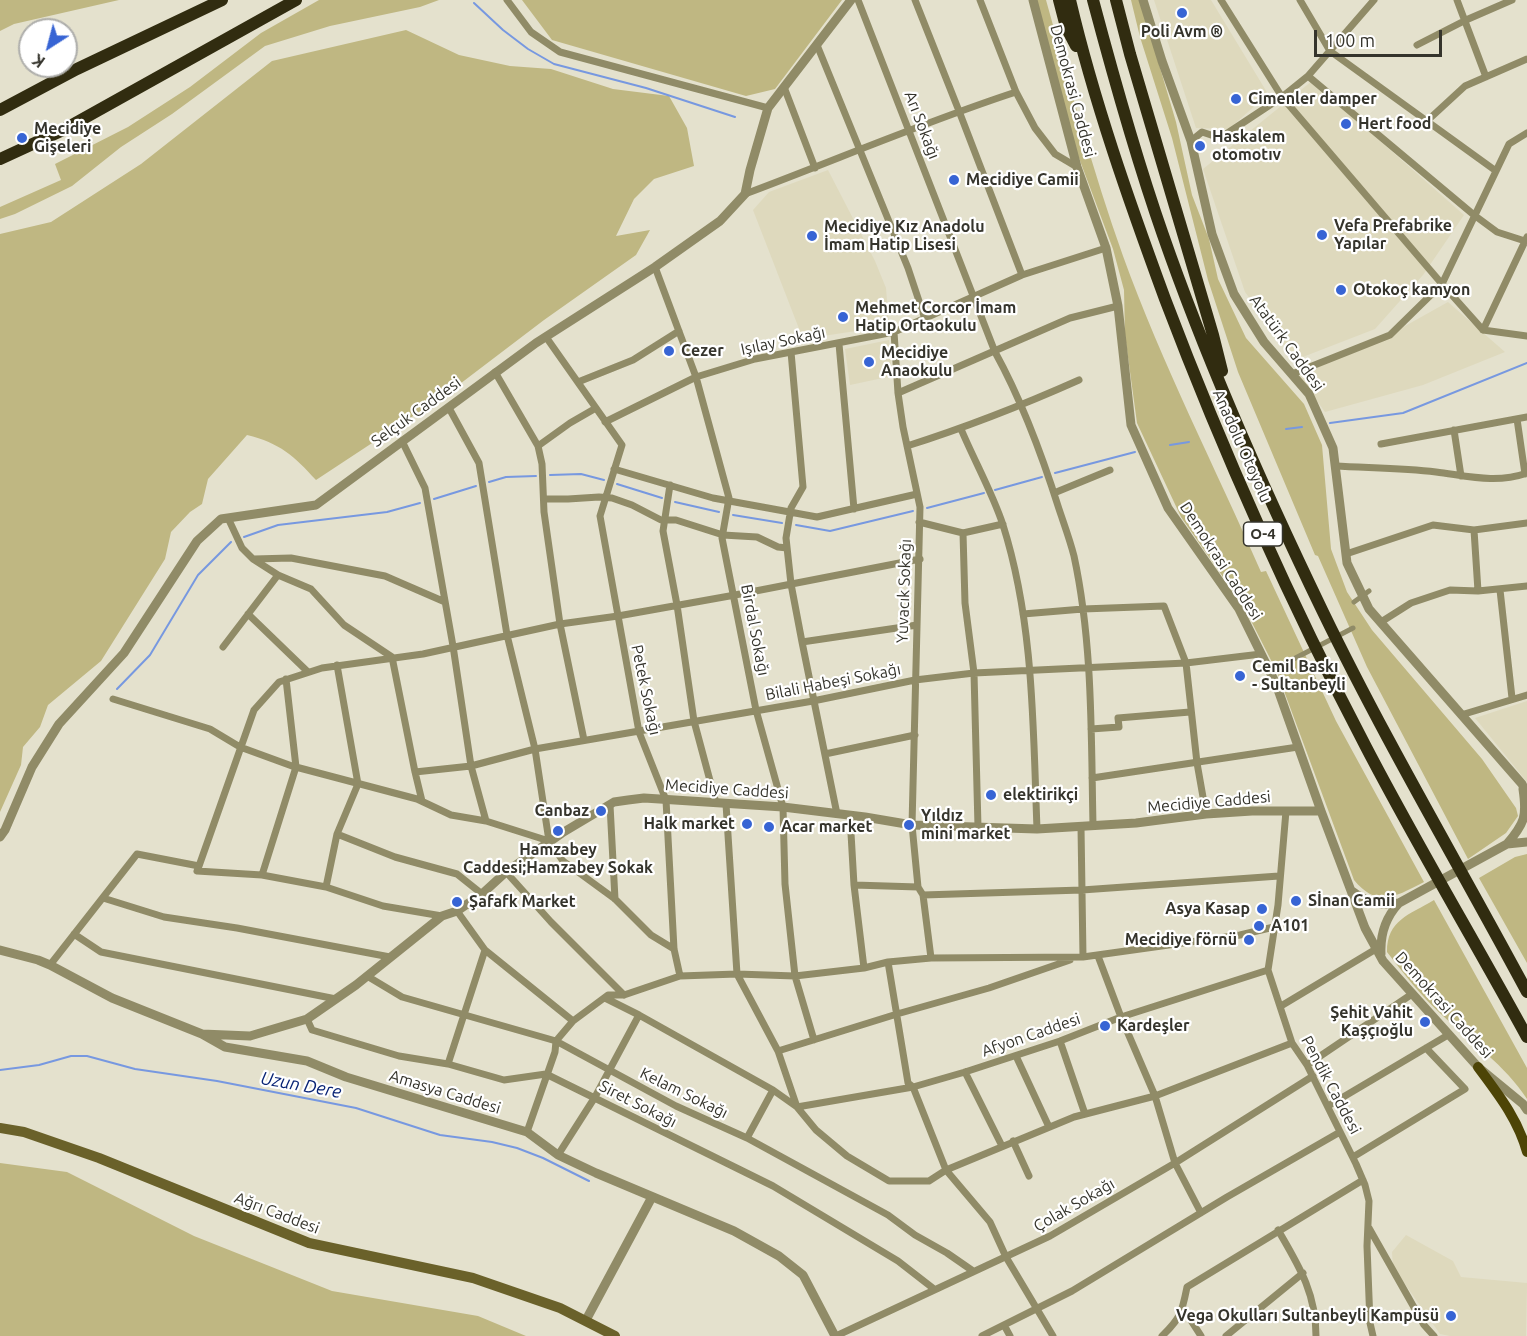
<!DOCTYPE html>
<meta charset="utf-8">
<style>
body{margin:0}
#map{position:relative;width:1527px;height:1336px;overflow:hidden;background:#e4e1cd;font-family:Ubuntu,sans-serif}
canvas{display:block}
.north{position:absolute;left:18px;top:18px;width:60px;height:60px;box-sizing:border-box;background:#fff;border:2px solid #aeaeab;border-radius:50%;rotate:216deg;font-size:16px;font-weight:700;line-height:24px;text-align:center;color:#35342c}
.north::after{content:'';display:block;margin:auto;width:21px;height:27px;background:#3764d4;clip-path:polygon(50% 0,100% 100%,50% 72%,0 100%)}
.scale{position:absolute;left:1314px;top:30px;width:128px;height:27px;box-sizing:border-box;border:3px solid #35342c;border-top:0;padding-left:8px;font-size:18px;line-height:21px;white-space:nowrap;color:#35342c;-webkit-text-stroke:4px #fff;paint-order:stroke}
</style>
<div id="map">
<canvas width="1527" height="1336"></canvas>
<div class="north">K</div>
<div class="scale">100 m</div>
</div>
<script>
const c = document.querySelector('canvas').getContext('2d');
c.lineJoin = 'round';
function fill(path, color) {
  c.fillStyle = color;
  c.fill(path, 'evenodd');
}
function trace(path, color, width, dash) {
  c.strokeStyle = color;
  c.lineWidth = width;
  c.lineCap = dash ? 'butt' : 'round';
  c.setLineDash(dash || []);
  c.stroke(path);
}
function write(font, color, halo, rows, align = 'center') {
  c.font = font + ' Ubuntu,sans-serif';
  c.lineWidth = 4.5;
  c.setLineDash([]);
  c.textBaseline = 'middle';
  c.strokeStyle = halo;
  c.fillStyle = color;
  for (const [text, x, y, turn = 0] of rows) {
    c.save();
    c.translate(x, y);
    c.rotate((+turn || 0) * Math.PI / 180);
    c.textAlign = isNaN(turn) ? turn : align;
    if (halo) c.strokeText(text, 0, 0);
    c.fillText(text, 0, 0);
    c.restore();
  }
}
fill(new Path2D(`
 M1154,0H1211L1268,94L1229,129L1196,128Z
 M1312,81L1464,215L1423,275L1375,329L1295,360L1245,292L1203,169Z
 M828,170L875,261L886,288L889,326L803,339L753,210L769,192Z
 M1448,302L1505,352L1423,385L1325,412L1299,376L1389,335Z
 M889,340L892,376L850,385L845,349Z
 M1527,701V782L1475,718Z
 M1406,1235L1453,1261L1461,1277L1527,1283L1526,1336H1450L1440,1334L1393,1267L1392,1252Z`), '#ded9bd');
fill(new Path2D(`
 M0,0H119L14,24L0,31Z
 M319,0H439L420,7L330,26L265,46L172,114L121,147L72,186L15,214L0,219V207L61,180L55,164L128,127L190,87L261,33Z
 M522,0H842L775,89L746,96L552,40Z
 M1034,0H1046C1070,86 1093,172 1123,256C1162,364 1215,467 1261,572L1266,571L1336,721L1424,882C1396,896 1378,909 1354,880L1277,672L1244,607L1181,517L1137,423L1125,335L1124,290L1113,249L1076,150Z
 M1131,0H1140L1176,122L1192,195L1209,239L1218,279L1246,338L1304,404L1322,445L1331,549L1347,592L1372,630L1482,759L1516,808L1518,816L1506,833L1468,859L1367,667L1318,556L1315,555L1238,372L1208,280L1172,138L1140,37Z
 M406,30L459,55L510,66L551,69L613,89L669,96L687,128L694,166L654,179L634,199L616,236L650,230L636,255L544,320L448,393L316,480C294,456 280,443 247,435L208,479L202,504L190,512L171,532L165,559L101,661L48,705L40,727L23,747L21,765L0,812V234L51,222L141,164L272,61Z
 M1527,854V963L1479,878L1515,857Z
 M1434,900L1527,1068V1099C1505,1065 1471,1042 1442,1015C1421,996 1404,974 1387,952C1387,920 1409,915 1434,900Z
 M0,1163L67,1172L194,1236L332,1291L478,1316L526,1336H0Z`), '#bfb782');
trace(new Path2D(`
 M474,3L503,30L528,49L554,64L646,88L735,117
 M1330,423L1403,413L1527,363
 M1286,429L1302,427
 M1170,445L1189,442
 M1055,473L1135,452
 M550,475L581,474L604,480
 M489,482L506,477L536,476
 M617,484L662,498
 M995,490L1042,477
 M434,499L476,486
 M675,502L719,512
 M927,508L984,493
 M733,515L782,523
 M796,525L830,531L913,511
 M244,537L278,525L387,512L420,503
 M117,689L150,655L198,575L231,542
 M0,1070L39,1065L71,1056H87L135,1069L217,1081L356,1108L440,1135L492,1142L517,1148L543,1158L589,1181`), '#7798e0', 2);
trace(new Path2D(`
 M1354,602L1369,591
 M1284,664L1353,628`), '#908b67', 5);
trace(new Path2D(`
 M507,0L531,32L560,52L768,108
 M858,0L995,352C1022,401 1042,455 1059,509C1064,524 1070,540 1074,556C1093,644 1091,736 1093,825
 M915,0L959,111L1022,275
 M980,0L1016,92L1035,128L1055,154L1077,167
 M1221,0L1282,97L1442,284L1509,144L1527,133
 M1300,0L1330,51L1496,171
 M1457,0L1486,77
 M817,45L908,268L925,319
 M1417,45L1466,20L1512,0
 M1308,76L1474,215L1497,232L1525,241
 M784,87L815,168
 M1427,121L1465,86L1527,59
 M1191,141L1202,132L1220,138L1282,97L1308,76L1374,0
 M745,194C836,160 924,122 1016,92
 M655,267L696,377L729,498L722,538L756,710L783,807L785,884L795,976L814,1040
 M1483,330L1527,336
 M894,332L898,393L903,427L920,507L912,825L918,887L923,895L931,958
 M546,337L622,445L600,516L639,732L666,800L674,949L680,976
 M839,344L854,509
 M791,352L803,487L791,508L786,538L791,584L802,642L837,814
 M495,372L538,446L542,464L544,512L560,624L584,740
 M1292,374L1390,335L1442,284L1483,330L1527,237
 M578,382L633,360L679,331
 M898,393L1070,318L1118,306
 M449,408L479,463L507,635L535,749L549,841L563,861L615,899L651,935L674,949
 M1517,419L1525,474
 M605,422L696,377L755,359L894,332L1022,275L1106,248
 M961,429C974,460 993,494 1003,525C1034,623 1033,727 1037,829
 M1454,430L1461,476
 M402,441L425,488L453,646L471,766L486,821
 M1381,444L1527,417
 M538,446L570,423L596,408
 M907,446C967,427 1023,405 1079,380
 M1335,466C1369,468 1403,468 1436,472C1468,476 1496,484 1527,473
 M614,469L713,498L817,517L917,494
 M670,485L663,531L677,605L694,721L716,803
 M1054,493L1110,470
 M544,499H568L599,497L612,498L632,505L661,520H676L723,535L757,537L778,547L787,548
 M228,518L242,548L253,559L278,575L311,589L344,625L392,657L415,772L422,801
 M919,522L963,533L1003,524
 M1474,530L1478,591
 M963,533L965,603L974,673L978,827
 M1346,554L1433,525L1474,530L1527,523
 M254,559L291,558L385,576L445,602
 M1500,590L1512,698
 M248,614L308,672
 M1023,614L1083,609L1164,606L1186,663L1197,763L1206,814
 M1381,622L1411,603L1450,590L1478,591L1527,586
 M802,642L917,625
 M223,647L278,575
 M113,699L210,729L240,747L292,766L417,799L451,815L486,821L549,841
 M1461,715L1527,695
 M1091,729L1119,727L1118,718L1190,712
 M825,754L915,735
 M415,772L471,766L535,749L813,701L915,680L974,673L1186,663L1261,654
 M1092,778L1298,747
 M726,804L737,974L778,1051L797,1107L913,1087L965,1072L1060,1041L1121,1017L1268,970
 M610,805L615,899
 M1286,811L1278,905L1268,970L1292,1043L1307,1065L1356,1164L1365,1185L1369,1201L1367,1246L1370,1323L1373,1336
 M850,816L854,885L864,968
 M1081,827L1083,957
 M337,834L395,857L457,874L482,894
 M199,866L254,710L279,682L322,668L423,654L560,624L618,616L735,595L920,559
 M506,872L551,922L624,995
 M262,875L296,767L286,679
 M854,885L918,887
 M326,887L337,834L358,784L337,665
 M923,895L1082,890L1279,876
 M103,898L164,917L237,928L390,957
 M457,911L485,950L573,1021
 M74,934L101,952L336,999
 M1098,956L1121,1017L1155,1096L1175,1163L1201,1213
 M888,962L908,1083L913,1087L946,1170L990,1222L1006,1257L1053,1336
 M50,965L137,854L199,866L197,871L262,875L326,887L383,906L442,916
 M367,976L402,997L556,1041L676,1106L747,1138L888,1215L915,1235L947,1253L973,1271
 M605,998L639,1015L773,1090L797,1107L816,1130L847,1156L889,1181H929L946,1170L1074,1117L1155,1096L1292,1043
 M1281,1006L1376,949
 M307,1019L312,1030L399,1056L448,1064L504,1080L546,1074L773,1186L898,1261L934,1289
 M1060,1041L1085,1114
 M778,1051L897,1014L989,988L1070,960
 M1016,1056L1049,1127
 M448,1064L485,950
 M1307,1065L1412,994
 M965,1072L1002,1146
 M1328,1106L1448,1035
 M527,1132L555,1052L556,1041L573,1021L608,995H624L680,976L737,974L795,976L864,968L888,962L931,958L1083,957L1240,935L1274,927
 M747,1138L773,1090
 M1013,1141L1029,1176
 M558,1155L595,1097L639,1015
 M1353,1157L1465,1089L1426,1048
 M1369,1228L1424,1325L1434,1336
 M1278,1230C1299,1266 1316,1293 1316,1336
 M1183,1308L1201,1336
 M1004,1325L1010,1336
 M836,1336L1050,1236L1175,1163L1313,1076
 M982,1336L1072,1291L1227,1197L1340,1132
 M1162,1336C1181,1318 1182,1312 1187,1287L1363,1180
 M1226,1336L1303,1273`), '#908b67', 7);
trace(new Path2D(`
 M1033,0L1077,167L1106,248L1118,306L1131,425L1168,508L1239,609L1276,684L1321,811L1365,928L1383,961L1478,1067L1523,1104L1527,1110
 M1143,0L1162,61L1191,141L1212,234L1234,294L1264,342L1309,394L1333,448L1347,563L1369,609L1522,784L1527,794
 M0,837L5,830L32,767L59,724L124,653L197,541L221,519L316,505L536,343L655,267L720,221L745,194L750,170L768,108L851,0
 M1507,844C1525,823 1527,816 1523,789
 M1352,891C1368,903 1379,906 1399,903
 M0,950L38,960L50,965L112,998L202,1034L225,1047L307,1061L346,1077L527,1132L558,1155L596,1173L734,1231L779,1256L803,1275L835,1336
 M1381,954C1380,934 1385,918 1399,903L1507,844L1527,842
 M202,1034L250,1036L307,1019L356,985L442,916L457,911L482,894L506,872L562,833L614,802L628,800L644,798L783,807L865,817L912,825L1037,829L1136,823L1206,814L1252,811H1321
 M586,1320L652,1197`), '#908b67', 9);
trace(new Path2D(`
 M0,1128L24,1132L99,1158L309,1243L473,1278L560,1308L615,1336`), '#6a612a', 10);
trace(new Path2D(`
 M1478,1067C1498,1094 1518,1119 1527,1152`), '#4d4406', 10);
trace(new Path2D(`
 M1059,0L1066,27L1076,46
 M1070,0C1094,102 1129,201 1165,299C1223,452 1290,602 1366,747C1417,845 1474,940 1527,1037
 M1093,0C1114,79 1136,158 1163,235C1208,364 1264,490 1323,612C1386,742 1459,865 1527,992
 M1116,0L1130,54L1213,335L1222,371
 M0,110L77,69L222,0
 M0,159L63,130L296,0`), '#312c10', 12);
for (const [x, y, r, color] of [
 [1182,13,6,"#3764d4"],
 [1236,99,6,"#3764d4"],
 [1346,124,6,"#3764d4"],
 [22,138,6,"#3764d4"],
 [1200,146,6,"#3764d4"],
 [954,180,6,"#3764d4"],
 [1322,235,6,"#3764d4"],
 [812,236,6,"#3764d4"],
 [1341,290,6,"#3764d4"],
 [843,317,6,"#3764d4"],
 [669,351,6,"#3764d4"],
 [869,362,6,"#3764d4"],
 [1240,676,6,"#3764d4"],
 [991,795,6,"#3764d4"],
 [601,811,6,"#3764d4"],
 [747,824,6,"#3764d4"],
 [909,825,6,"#3764d4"],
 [769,827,6,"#3764d4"],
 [558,831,6,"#3764d4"],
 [1296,901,6,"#3764d4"],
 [457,902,6,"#3764d4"],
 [1262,909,6,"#3764d4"],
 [1259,926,6,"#3764d4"],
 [1249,940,6,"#3764d4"],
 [1425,1022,6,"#3764d4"],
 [1105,1026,6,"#3764d4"],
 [1451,1316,6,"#3764d4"]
]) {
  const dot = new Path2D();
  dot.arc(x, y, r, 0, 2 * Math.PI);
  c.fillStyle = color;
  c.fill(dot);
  trace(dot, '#fff', 2);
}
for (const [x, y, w] of [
 [1263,534,39]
]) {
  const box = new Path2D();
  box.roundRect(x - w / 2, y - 12, w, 24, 4.5);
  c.fillStyle = '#fff';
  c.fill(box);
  trace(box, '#35342c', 1.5);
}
write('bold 15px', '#35342c', null, [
 ["O-4",1263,534]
]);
write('bold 16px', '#35342c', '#fff', [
 ["Poli Avm ®",1182,32,"center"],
 ["Cimenler damper",1248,99],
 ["Hert food",1358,124],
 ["Mecidiye",34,129],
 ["Gişeleri",34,147],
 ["Haskalem",1212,137],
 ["otomotıv",1212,155],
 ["Mecidiye Camii",966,180],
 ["Vefa Prefabrike",1334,226],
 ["Yapılar",1334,244],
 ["Mecidiye Kız Anadolu",824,227],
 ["İmam Hatip Lisesi",824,245],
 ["Otokoç kamyon",1353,290],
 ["Mehmet Corcor İmam",855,308],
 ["Hatip Ortaokulu",855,326],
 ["Cezer",681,351],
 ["Mecidiye",881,353],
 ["Anaokulu",881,371],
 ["Cemil Baskı",1252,667],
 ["- Sultanbeyli",1252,685],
 ["elektirikçi",1003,795],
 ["Canbaz",589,811,"right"],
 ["Yıldız",921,816],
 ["mini market",921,834],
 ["Halk market",735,824,"right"],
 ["Acar market",781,827],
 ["Hamzabey",558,850,"center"],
 ["Caddesi;Hamzabey Sokak",558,868,"center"],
 ["Sİnan Camii",1308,901],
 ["Şafafk Market",469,902],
 ["Asya Kasap",1250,909,"right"],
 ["A101",1271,926],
 ["Mecidiye förnü",1237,940,"right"],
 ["Şehit Vahit",1413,1013,"right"],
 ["Kaşçıoğlu",1413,1031,"right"],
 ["Kardeşler",1117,1026],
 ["Vega Okulları Sultanbeyli Kampüsü",1439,1316,"right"]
], 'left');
write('16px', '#35342c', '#fff', [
 ["Demokrasi Caddesi",1073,91,75],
 ["Arı Sokağı",922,125,69],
 ["Işılay Sokağı",783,341,-12],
 ["Atatürk Caddesi",1287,343,54],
 ["Selçuk Caddesi",416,412,-36],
 ["Anadolu Otoyolu",1242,446,66],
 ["Demokrasi Caddesi",1221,561,57],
 ["Yuvacık Sokağı",904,591,-88],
 ["Birdal Sokağı",755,630,79],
 ["Bilali Habeşi Sokağı",833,682,-11],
 ["Petek Sokağı",646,690,78],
 ["Mecidiye Caddesi",727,789,4],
 ["Mecidiye Caddesi",1209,802,-5],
 ["Demokrasi Caddesi",1444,1005,48],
 ["Afyon Caddesi",1031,1035,-19],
 ["Pendik Caddesi",1331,1085,62],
 ["Amasya Caddesi",445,1092,17],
 ["Kelam Sokağı",684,1093,26],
 ["Siret Sokağı",638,1104,27],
 ["Çolak Sokağı",1074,1205,-30],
 ["Ağrı Caddesi",277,1213,21]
]);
write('italic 18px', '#092475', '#fff', [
 ["Uzun Dere",301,1085,10]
]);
</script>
